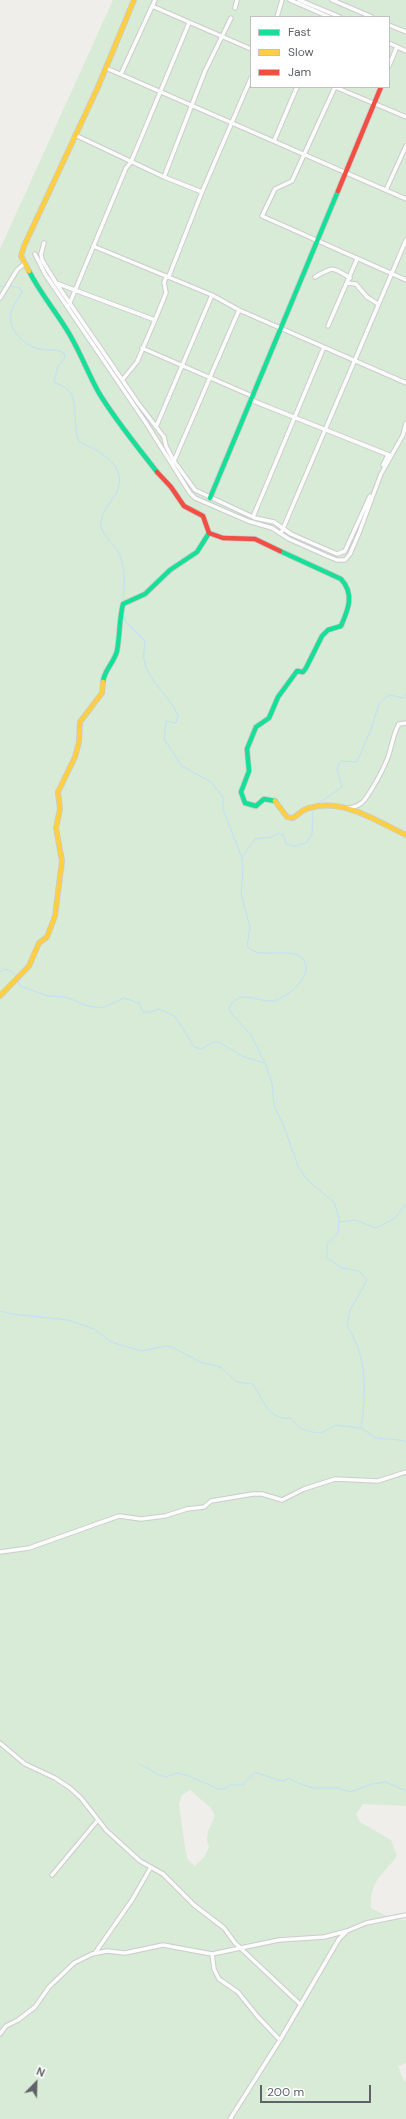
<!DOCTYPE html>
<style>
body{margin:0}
#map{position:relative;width:406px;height:2119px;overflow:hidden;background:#efeeea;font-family:"DM Sans",sans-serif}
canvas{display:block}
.legend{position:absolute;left:250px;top:16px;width:140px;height:72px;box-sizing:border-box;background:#fff;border:1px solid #bfc1c3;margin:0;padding:5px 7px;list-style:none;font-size:12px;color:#5f6368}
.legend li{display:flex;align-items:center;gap:8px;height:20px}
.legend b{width:20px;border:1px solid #bfc1c3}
.north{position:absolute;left:16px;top:2063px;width:40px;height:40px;-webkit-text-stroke:3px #fff;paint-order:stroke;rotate:23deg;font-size:11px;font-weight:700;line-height:16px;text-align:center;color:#5f6368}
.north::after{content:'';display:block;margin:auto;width:14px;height:18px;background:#5f6368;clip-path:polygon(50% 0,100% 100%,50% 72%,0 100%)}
.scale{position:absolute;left:260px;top:2085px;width:111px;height:18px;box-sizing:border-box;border:2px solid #5f6368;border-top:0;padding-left:5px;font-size:12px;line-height:14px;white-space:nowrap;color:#5f6368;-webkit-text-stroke:3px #fff;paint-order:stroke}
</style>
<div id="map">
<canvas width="406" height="2119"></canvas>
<ul class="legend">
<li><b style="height:5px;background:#16e098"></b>Fast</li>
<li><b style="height:5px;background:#ffcf43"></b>Slow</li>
<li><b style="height:5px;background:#f24e42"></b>Jam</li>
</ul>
<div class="north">N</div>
<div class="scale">200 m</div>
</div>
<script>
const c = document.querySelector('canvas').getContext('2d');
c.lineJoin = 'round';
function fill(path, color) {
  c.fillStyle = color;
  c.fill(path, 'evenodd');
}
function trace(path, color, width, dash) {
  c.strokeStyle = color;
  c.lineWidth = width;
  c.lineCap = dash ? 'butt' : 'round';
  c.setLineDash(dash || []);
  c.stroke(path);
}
fill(new Path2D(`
 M113,0H406V1806L363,1804L356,1814L360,1822L391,1840L397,1856C381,1877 370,1881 371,1908L390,1918L406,1920V2063L398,2066L403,2079L406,2082V2119H0V249ZM251,17H389V87H251ZM190,1790L211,1808L215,1816C210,1827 204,1835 209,1847L204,1857L195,1866L188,1860L185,1848L179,1804L182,1795Z`), '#d8ebd6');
trace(new Path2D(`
 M0,286L4,287
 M10,286L20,288L22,291C19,298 14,304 12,310C5,328 24,346 40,349C49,351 55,348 64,353L65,358L58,366L54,382C59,385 64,386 68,390C79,399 72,427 79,442C96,449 127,464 118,489C114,501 96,515 102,530C106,538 113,543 117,550C126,565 125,584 123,601
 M123,612L125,621L145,641C145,647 143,653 144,660C148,682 169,695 178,715L176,723L166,721L164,739L182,766L211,782L223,797V809L242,858L243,872L241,894L250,927L247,946C259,963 299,941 306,965C310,978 284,1000 273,1001C257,1002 239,988 229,1008L231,1013L251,1035L265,1063L272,1083L274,1106L283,1124L298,1166L308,1181L334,1202L339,1218L338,1233L327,1244V1258L342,1268L359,1271L367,1280L350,1310L347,1326C368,1358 366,1392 361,1428L376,1438L400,1440L406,1442
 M316,805L342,787L337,768L341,761L357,762L371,729L379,704L386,697L390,695L403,698L406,694
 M242,857L255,839L272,837L278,833L284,836L286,844L295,846L306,843L312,834L313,809
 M0,972L5,969L13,972L15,976
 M18,981L20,986L48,996L66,997L88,1006L102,1008L124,998L139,1003L143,1012H151L159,1009L175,1016L194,1047L202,1049L213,1042H219L242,1056L264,1063
 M339,1222L355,1220L376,1228L395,1218L406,1204
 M0,1311L12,1314L68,1320L94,1329L111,1342L141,1351L167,1346L174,1348L200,1362L220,1367L237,1382L253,1384C262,1399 270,1421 290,1418L302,1429L312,1432L321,1433L336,1425L360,1428
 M140,1764L159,1775L166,1777L177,1773L189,1776L219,1789H225L230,1785H242L255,1772L278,1780L284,1781L289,1778L298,1783L313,1788H338L350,1792L372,1784L386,1782L406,1791`), '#bfe0f9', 1);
const street = new Path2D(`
 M290,0L329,17
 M299,0L340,17
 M332,0L372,17
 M152,6L251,49
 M235,8L237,0
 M277,17L282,0
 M389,25L406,32
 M389,43L406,51
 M389,66L396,49
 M106,68L406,199
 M121,74L155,0
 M335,87L292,181L275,189L262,216L406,280
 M335,87L406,117
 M75,135L164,177L202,192
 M274,141L297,87
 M164,177L205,71L231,18
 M386,190L406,146
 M44,243L41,254L42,260L56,283L138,403L164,437L166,446L174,461L195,490L255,518L274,522L291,534L337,554L345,551L370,496
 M93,246L212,295L239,310L406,383
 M35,254L45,274L146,423L190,493L195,498L248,521L272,528L289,539L327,556L337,560H345L350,554L359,533L381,474L403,435L406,423
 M169,276L202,192L251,78
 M315,277C334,266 332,267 350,278
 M56,283L155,320
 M347,283L356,284L367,297L378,304
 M0,298L17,270L24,264
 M69,305L126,168L131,162L189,23
 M328,326L357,259
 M142,348L252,396
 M123,379L137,362L155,320L166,293L164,282L167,276
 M251,400L389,455
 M156,427L212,295
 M174,461L239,310
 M383,465L388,455
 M253,517L324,347
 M282,531L406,240
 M349,808C363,806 366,798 373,787C379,777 384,768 388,757C392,746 393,734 399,724L406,723
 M0,1552L29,1548L119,1516L141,1519L165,1516L187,1509L204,1507L211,1501L253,1494H262L282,1500L304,1489L335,1479L378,1481L406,1472
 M0,1743L25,1764L55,1778L70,1788L81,1798L106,1830L140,1861L163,1874L194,1905L224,1928L235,1943L301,2005
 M52,1875L97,1821
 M95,1953L132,1900L151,1867
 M212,1954L214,1969L219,1979L238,1992L258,2017L280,2040
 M0,2034L6,2026L18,2020L35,2007L49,1987L74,1963L92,1954L107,1951L125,1953L163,1945L212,1954L279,1940L324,1937L347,1931L366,1923L406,1915
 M230,2119L280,2040L339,1939L346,1932`);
const fast = new Path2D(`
 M29,271C39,291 53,308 65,327C79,348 87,372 99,393C116,421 137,446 157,472
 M210,498L338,191
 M103,682C104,670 114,663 117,651C120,635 119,620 123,604L145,594L170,570L197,552L209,533
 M275,801L264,799L256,806L245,803L241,792L249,771L247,749L256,727L269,718L278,697L297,671L303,672L306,668L322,636L328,630L341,626C348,610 355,594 341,579L280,551`);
const slow = new Path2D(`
 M29,271L21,256L24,246L98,87L134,0
 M275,801L287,817L293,818C298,815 303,809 309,808C344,798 376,821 406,835
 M0,996L29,966L39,943L47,937L55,916L62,861L56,828L60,809L58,792L75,757L79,742L80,722L102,693L103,682`);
const jam = new Path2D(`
 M338,191L381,87
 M157,472L171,487L184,506L203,516L209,533L223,538L255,539L280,551`);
trace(street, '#cbcccc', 5.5);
trace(fast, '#cacacb', 6);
trace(slow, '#cacacb', 6);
trace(jam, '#cacacb', 6);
trace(street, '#fdfcfc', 3.5);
trace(fast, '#16e098', 4.5);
trace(slow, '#ffcf43', 4.5);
trace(jam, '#f24e42', 4.5);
</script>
